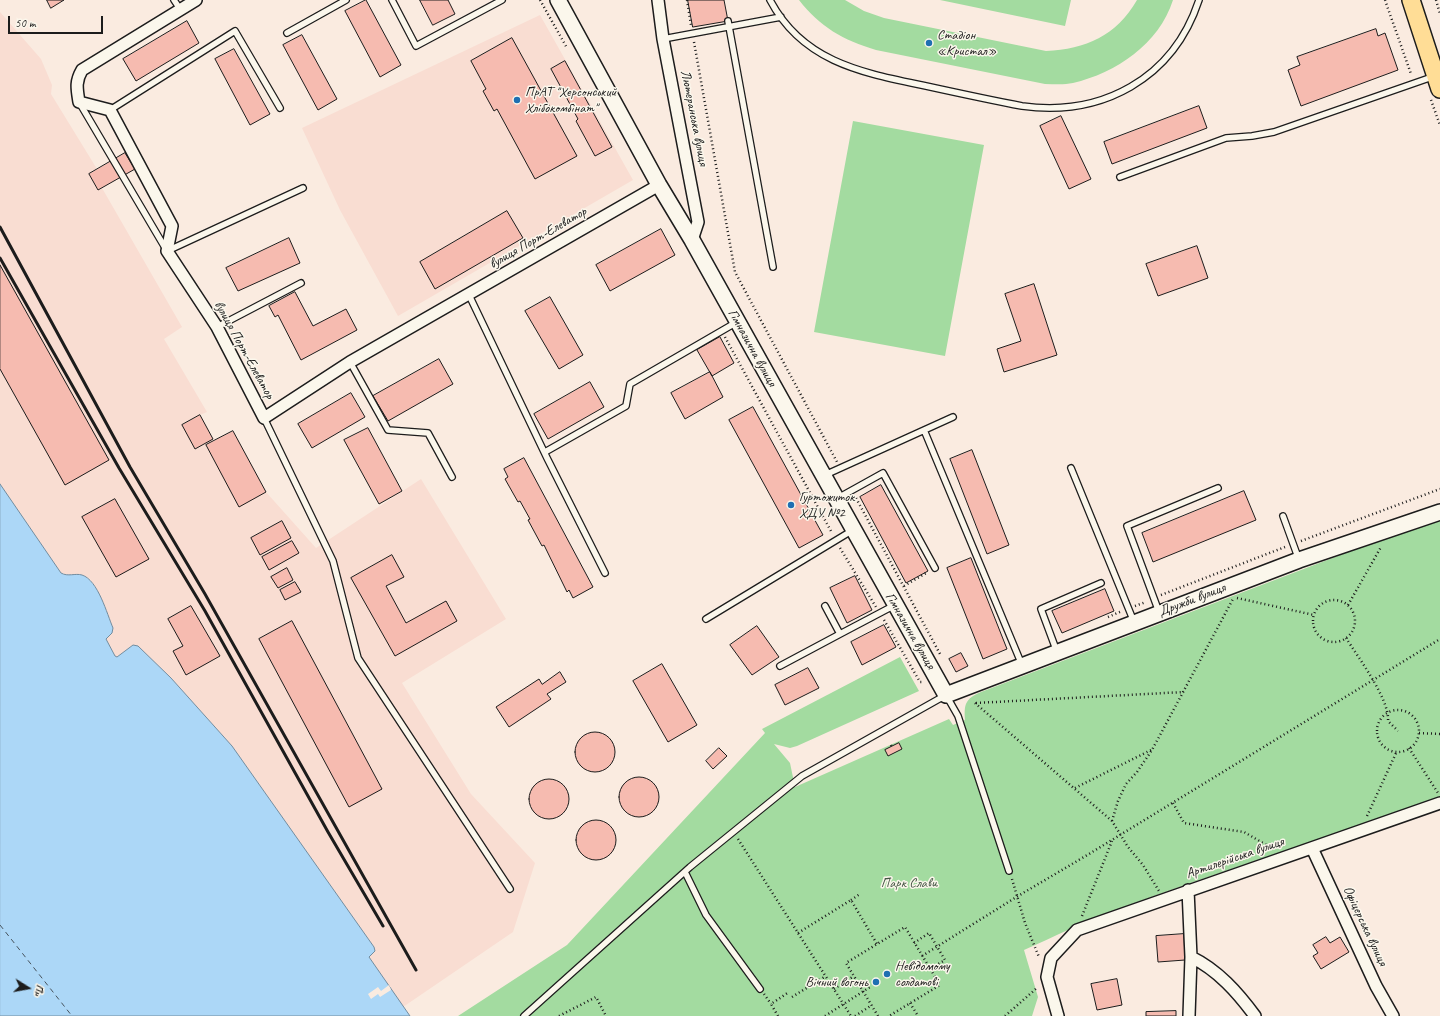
<!DOCTYPE html>
<meta charset="utf-8">
<style>
body{margin:0}
#map{position:relative;width:1440px;height:1016px;overflow:hidden;background:#faebe0;font-family:Caveat,sans-serif}
canvas{display:block}
.north{position:absolute;left:8px;top:968px;width:40px;height:40px;-webkit-text-stroke:3px #fbf7ec;paint-order:stroke;rotate:101deg;font-size:11px;font-weight:700;line-height:16px;text-align:center;color:#1c1c1c}
.north::after{content:'';display:block;margin:auto;width:14px;height:18px;background:#1c1c1c;clip-path:polygon(50% 0,100% 100%,50% 72%,0 100%)}
.scale{position:absolute;left:8px;top:16px;width:95px;height:18px;box-sizing:border-box;border:2px solid #1c1c1c;border-top:0;padding-left:5px;font-size:12px;line-height:14px;white-space:nowrap;color:#1c1c1c;-webkit-text-stroke:3px #fbf7ec;paint-order:stroke}
</style>
<div id="map">
<canvas width="1440" height="1016"></canvas>
<div class="north">Пн</div>
<div class="scale">50 m</div>
</div>
<script>
const c = document.querySelector('canvas').getContext('2d');
c.lineJoin = 'round';
function fill(path, color) {
  c.fillStyle = color;
  c.fill(path, 'evenodd');
}
function trace(path, color, width, dash) {
  c.strokeStyle = color;
  c.lineWidth = width;
  c.lineCap = dash ? 'butt' : 'round';
  c.setLineDash(dash || []);
  c.stroke(path);
}
function write(font, color, halo, rows, align = 'center') {
  c.font = font + ' Caveat,sans-serif';
  c.lineWidth = 3;
  c.setLineDash([]);
  c.textBaseline = 'middle';
  c.strokeStyle = halo;
  c.fillStyle = color;
  for (const [text, x, y, turn = 0] of rows) {
    c.save();
    c.translate(x, y);
    c.rotate((+turn || 0) * Math.PI / 180);
    c.textAlign = isNaN(turn) ? turn : align;
    if (halo) c.strokeText(text, 0, 0);
    c.fillText(text, 0, 0);
    c.restore();
  }
}
fill(new Path2D(`
 M0,12L41,59L52,85L51,94L97,169L89,174L98,190L102,188L182,327L164,339L207,412L200,415L214,441L233,431L266,492L316,548L421,479L506,619L402,683L471,794L535,863L513,932L403,1007L369,957L374,947L232,746L171,678L133,645L117,657L115,656L106,639L112,633L97,590L90,579L83,575H68L61,573L0,484Z
 M540,15L633,180L398,316L340,210L302,128Z`), '#f9ddd2');
fill(new Path2D(`
 M799,0H845L864,11L884,18L1046,51C1086,49 1116,36 1137,0H1173C1159,44 1116,73 1073,83C1064,85 1054,84 1045,84L876,50C843,40 820,27 799,0Z
 M940,0H1071L1065,26Z
 M853,121L984,145L945,356L814,332Z
 M1440,517V798C1331,836 1221,871 1113,911C1083,922 1054,937 1024,950L1038,997L1032,1016H458L567,945L765,733L762,729L900,657L919,691L797,746L790,748L774,744L790,763L795,787L949,719L953,725L965,720C964,704 965,699 981,692Z`), '#a3dba0');
const water = new Path2D(`
 M0,484L61,573C68,577 75,573 82,575C98,580 107,614 113,628L112,633L106,639L115,656L117,657L133,645L138,646L171,678L232,746L374,947L375,951L369,957L410,1016H0Z`);
fill(water, '#acd7f7');
trace(water, '#728c9f', 1);
fill(new Path2D(`
 M389,985L391,990L380,997L378,994L371,999L368,994L378,987L381,991Z`), '#faebe0');
trace(new Path2D(`
 M0,925L72,1016`), '#47545e', 1, [5, 4]);
const building = new Path2D(`
 M47,0H64L51,8Z
 M366,0L401,65L380,77L345,11Z
 M420,0H448L455,14L433,25Z
 M688,0H724L728,21L693,27Z
 M187,21L199,43L136,81L123,59Z
 M1376,29L1378,36L1385,33L1398,70L1301,106L1288,70L1300,65L1297,57Z
 M302,35L337,99L318,110L283,45Z
 M512,38L577,156L535,179L497,109L494,111L483,91L486,89L471,61Z
 M234,49L270,114L250,125L215,59Z
 M565,61L612,147L595,156L576,121L578,119L551,69Z
 M1199,106L1207,128L1112,164L1104,142Z
 M1061,116L1091,179L1069,189L1040,126Z
 M125,153L135,169L98,190L89,174Z
 M507,211L523,238L435,289L420,262Z
 M661,229L675,255L610,291L596,265Z
 M289,238L300,263L238,291L226,268Z
 M1197,246L1208,278L1158,296L1146,264Z
 M0,265L109,460L65,485L0,369Z
 M1034,284L1057,355L1004,372L997,349L1021,341L1005,294Z
 M295,292L313,326L346,309L357,330L301,360L278,315L275,317L269,306Z
 M550,297L583,355L559,369L525,311Z
 M720,337L734,363L712,376L697,350Z
 M439,359L453,384L388,421L373,396Z
 M710,372L723,397L685,419L671,393Z
 M590,382L604,407L548,439L534,414Z
 M351,393L365,417L312,448L298,424Z
 M753,407L823,535L799,548L729,420Z
 M200,415L213,439L195,449L182,425Z
 M368,428L402,491L379,504L344,440Z
 M233,431L266,492L239,507L206,445Z
 M972,450L1009,545L987,554L950,459Z
 M524,458L593,587L573,598L569,590L567,592L544,545L542,546L528,520L530,519L520,501L518,502L505,479L508,477L504,469Z
 M881,485L928,571L906,583L860,497Z
 M1244,491L1256,520L1153,562L1142,533Z
 M115,499L149,559L116,577L82,517Z
 M282,521L291,538L260,555L251,538Z
 M292,541L299,553L269,570L262,557Z
 M392,555L404,577L386,586L406,623L446,601L457,621L395,656L351,578Z
 M971,558L1007,649L983,659L947,568Z
 M287,568L293,580L278,588L271,577Z
 M855,576L872,610L847,623L830,588Z
 M295,582L301,592L285,600L280,590Z
 M1105,589L1114,611L1062,633L1052,611Z
 M191,606L220,656L186,675L173,651L183,646L168,619Z
 M292,621L382,789L349,807L259,639Z
 M884,625L896,647L862,665L851,642Z
 M757,626L779,657L752,675L730,645Z
 M961,653L968,666L956,672L949,659Z
 M662,664L697,725L668,742L633,681Z
 M808,668L819,688L785,705L775,685Z
 M560,672L566,682L547,694L551,699L509,727L496,707L539,679L542,684Z
 M575 752a20 20 0 1 1 40 0a20 20 0 1 1-40 0Z
 M899,743L902,749L888,756L885,750Z
 M719,748L727,756L713,769L706,761Z
 M619 797a20 20 0 1 1 40 0a20 20 0 1 1-40 0Z
 M529 799a20 20 0 1 1 40 0a20 20 0 1 1-40 0Z
 M576 840a20 20 0 1 1 40 0a20 20 0 1 1-40 0Z
 M1184,934L1185,960L1158,962L1156,936Z
 M1326,937L1330,943L1340,937L1349,952L1321,969L1313,956L1318,953L1313,945Z
 M1117,979L1122,1005L1097,1010L1091,984Z
 M1176,1011V1016H1146V1012Z`);
fill(building, '#f6bbb0');
trace(building, '#1c1c1c', 1);
const lane = new Path2D(`
 M174,0L180,9
 M392,0L416,46L502,0
 M770,0C803,63 864,73 926,86C958,93 990,100 1022,106C1102,117 1173,79 1199,0
 M728,21L773,267
 M287,33L346,0
 M663,39L781,17
 M79,102L167,251L303,188
 M110,110L235,31L280,108
 M1120,177L1226,138L1252,136L1274,132L1435,76
 M469,295L547,458L605,573
 M217,327L301,283
 M350,362L388,430L428,433L452,477
 M264,418L333,561L358,658L510,889
 M924,430L1022,665
 M545,452L626,406L630,384L737,322
 M1071,468L1134,622
 M825,475L953,417
 M838,498L883,473L935,568
 M1283,516L1299,560
 M825,606L840,634L895,605
 M1159,612L1127,526L1218,488
 M706,619L853,530
 M1057,652L1041,609L1101,583
 M780,666L840,634
 M685,872L706,915L760,989
 M524,1016L690,867L802,776L946,695L958,716L1009,871`);
const street = new Path2D(`
 M196,0L82,70C75,82 77,89 79,102L110,110L172,226L167,251L217,327L264,418L350,362L659,185
 M658,0L663,39L698,222L692,240
 M1312,848L1376,986L1393,1016
 M1188,890L1191,957L1189,1016
 M1191,957C1218,970 1238,993 1255,1016
 M1058,1016L1047,977L1051,958L1077,930L1440,803`);
const secondary = new Path2D(`
 M558,0L659,185L692,240L946,695L1299,560L1440,512`);
const primary = new Path2D(`
 M1411,0L1440,89`);
trace(lane, '#1c1c1c', 8);
trace(street, '#1c1c1c', 14);
trace(secondary, '#1c1c1c', 18);
trace(primary, '#1c1c1c', 20);
trace(new Path2D(`
 M540,0L567,48
 M687,0L691,25
 M1385,0L1411,74H1412
 M1436,0L1440,14
 M694,42L735,272L837,462
 M1431,100L1440,125
 M725,337L832,533
 M856,498L940,654
 M1301,541L1440,489
 M840,548L876,607
 M904,586L928,572
 M1161,595L1285,547
 M1237,598L1314,615
 M1313 621a21 21 0 1 1 42 0a21 21 0 1 1-42 0Z
 M1348,605L1381,547
 M1135,606L1146,602
 M1108,617L1122,611
 M884,620L920,682H923
 M1346,638C1358,657 1390,700 1388,721L1398,731
 M975,703L1112,821L1128,847L1143,865L1159,891
 M976,703L1184,692
 M1377 731a21 21 0 1 1 42 0a21 21 0 1 1-42 0Z
 M1419,733L1440,734
 M891,745L892,747
 M1409,748L1438,793
 M1075,788L1151,750
 M1173,803L1184,823L1244,832L1275,850
 M1367,816L1397,751
 M1112,821L1118,801L1126,784L1137,772L1152,750L1233,599
 M738,839L851,1016
 M1012,879L1025,923L1039,957
 M851,900L860,894
 M1082,916L1112,841
 M798,933L851,900L877,944
 M914,943L929,933L945,960L930,969
 M922,956L1018,896L1089,854L1440,639
 M834,989L854,976
 M764,994L771,1004
 M792,997L826,976
 M910,1003L918,1016
 M559,1016L596,997L606,1016
 M778,1016L771,1004L789,992
 M825,1016L870,987
 M855,1016L872,1005
 M878,1016L846,963L905,927L940,985L889,1016
 M1005,1016L1038,987`), '#1c1c1c', 2.5, [1, 3]);
trace(lane, '#fbf7ec', 5.5);
trace(street, '#fbf7ec', 11);
trace(secondary, '#fbf7ec', 15);
trace(primary, '#ffdd96', 17);
trace(new Path2D(`
 M0,227L130,467L205,594L416,970
 M0,258L119,468L205,611L328,832L383,926`), '#1c1c1c', 3);
for (const [x, y, r, color] of [
 [929,43,4,"#1f6fb2"],
 [517,100,4,"#1f6fb2"],
 [791,505,4,"#1f6fb2"],
 [887,974,4,"#1f6fb2"],
 [876,982,4,"#1f6fb2"]
]) {
  const dot = new Path2D();
  dot.arc(x, y, r, 0, 2 * Math.PI);
  c.fillStyle = color;
  c.fill(dot);
  trace(dot, '#fbf7ec', 1.5);
}
write('14px', '#1c1c1c', '#fbf7ec', [
 ["Стадіон",937,35],
 ["«Кристал»",937,51],
 ["ПрАТ \"Херсонський",525,92],
 ["Хлібокомбінат\"",525,108],
 ["Гуртожиток",799,497],
 ["ХДУ №2",799,513],
 ["Невідомому",895,966],
 ["солдатові",895,982],
 ["Вічний вогонь",868,982,"right"]
], 'left');
write('14px', '#1c1c1c', '#fbf7ec', [
 ["Лютеранська вулиця",694,118,79],
 ["вулиця Порт-Елеватор",538,238,-30],
 ["Гімназична вулиця",752,348,61],
 ["вулиця Порт-Елеватор",244,350,61],
 ["Дружби вулиця",1192,600,-21],
 ["Гімназична вулиця",910,631,60],
 ["Артилерійська вулиця",1235,858,-19],
 ["Офіцерська вулиця",1365,926,65]
]);
write('14px', '#454', '#fbf7ec', [
 ["Парк Слави",909,883]
]);
</script>
